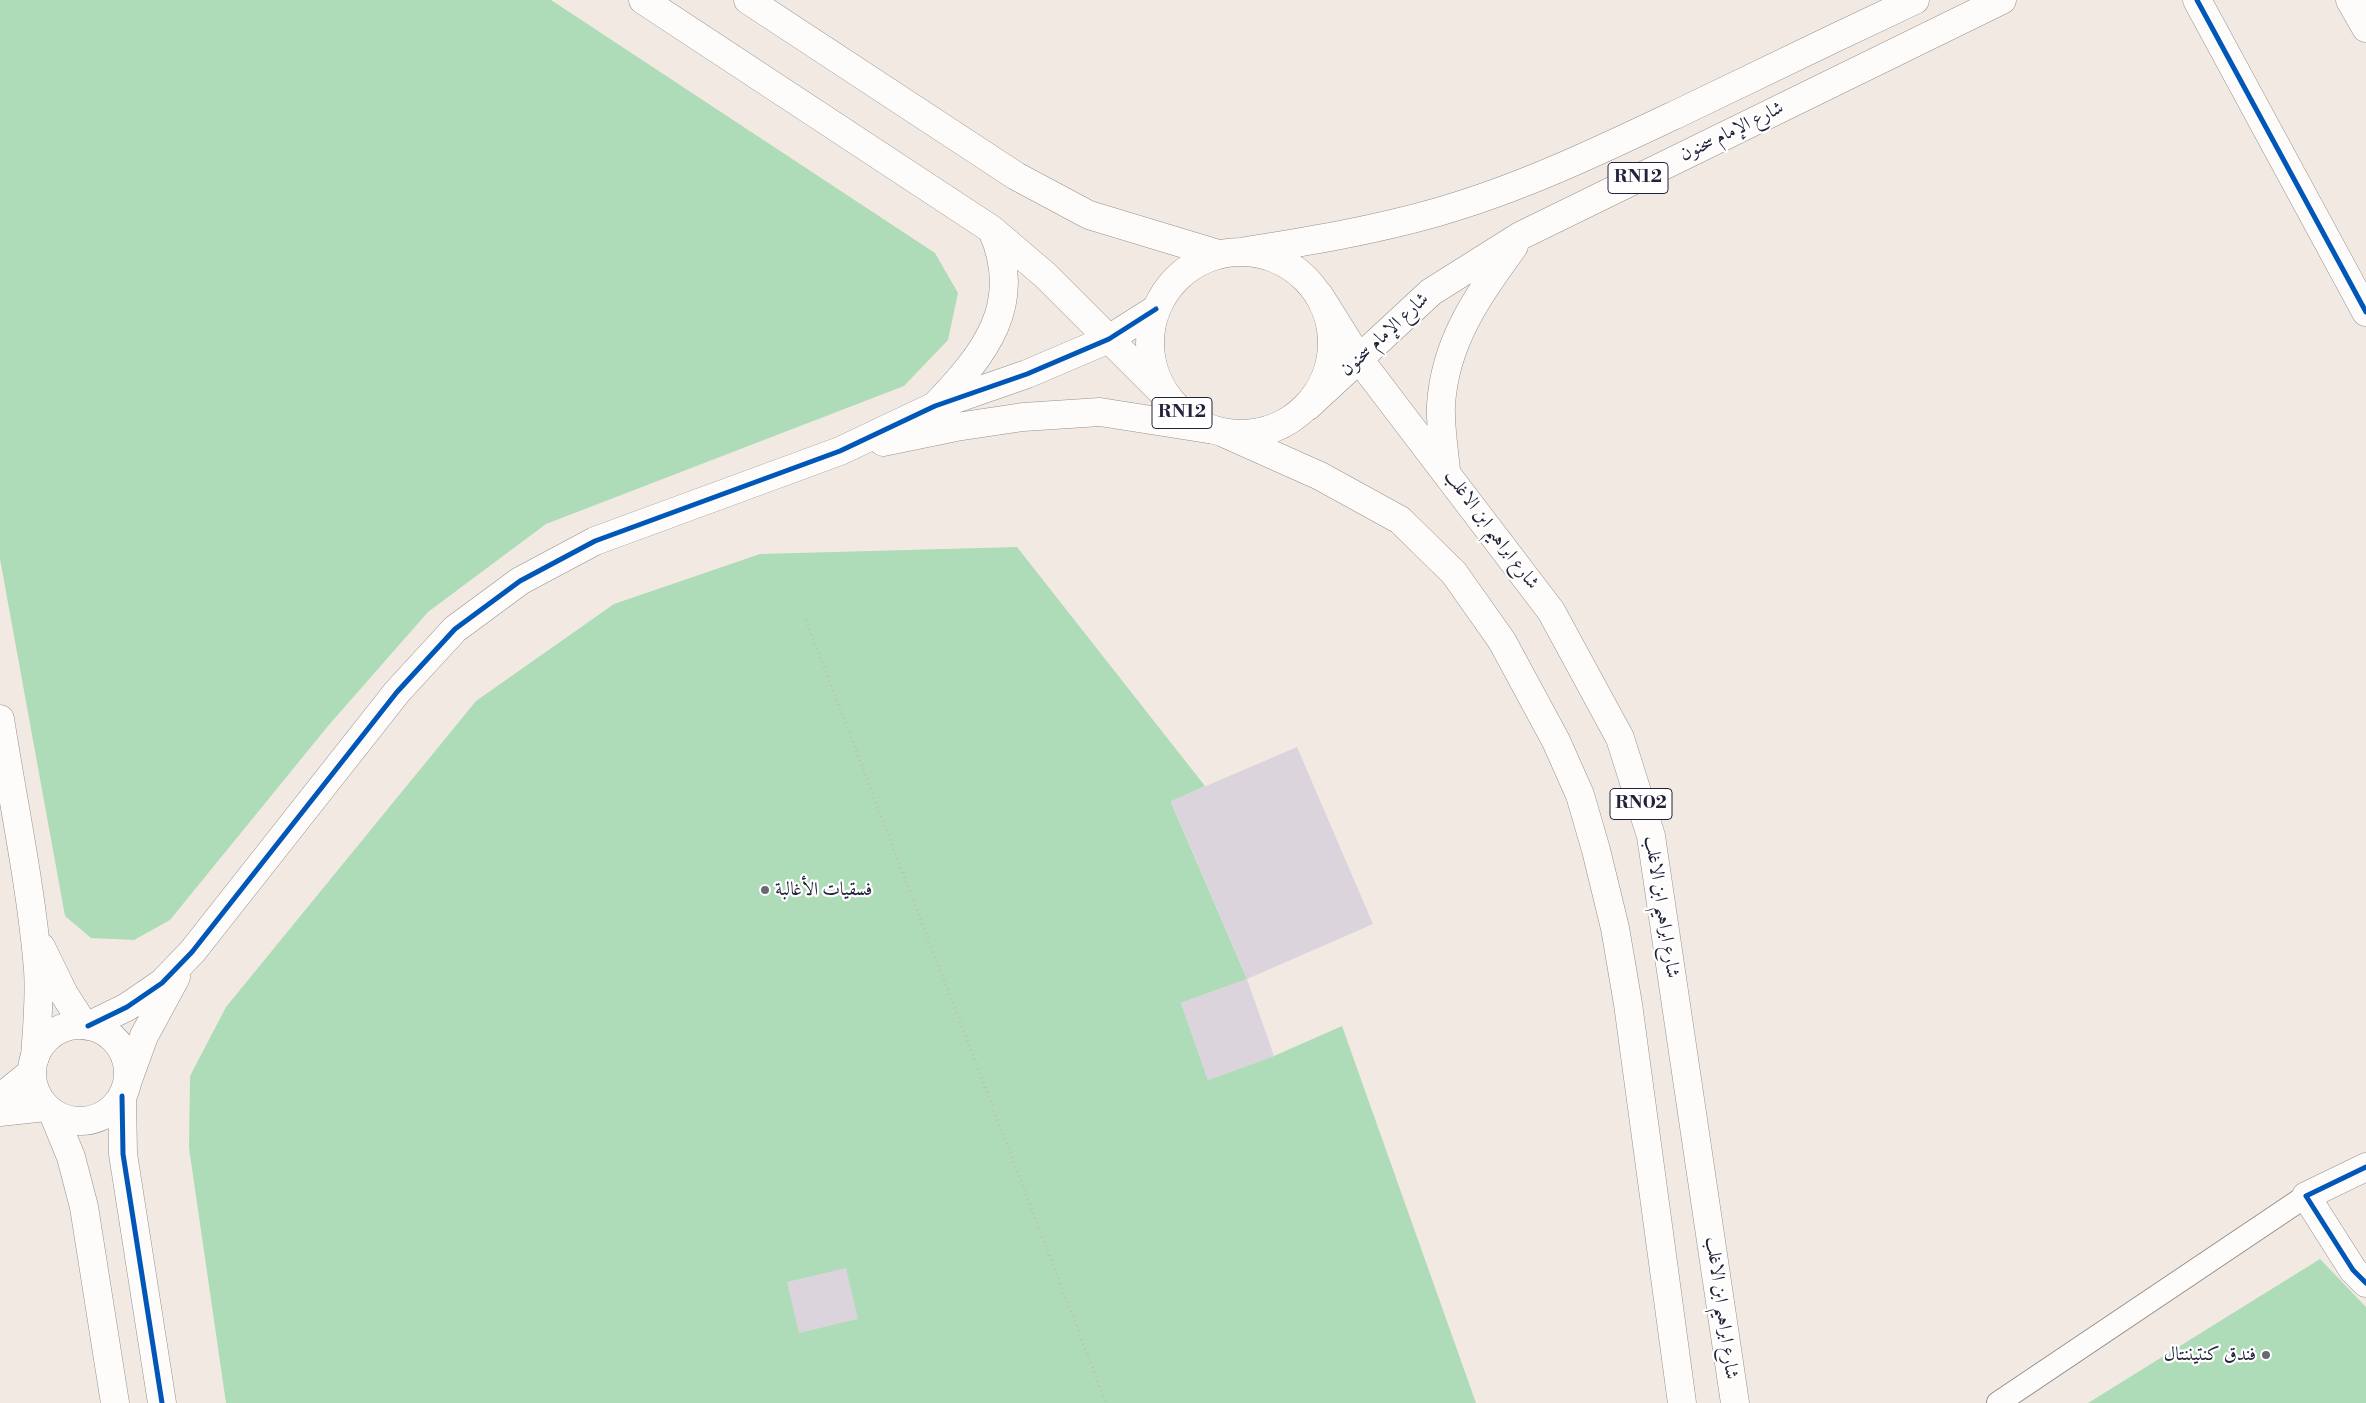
<!DOCTYPE html>
<meta charset="utf-8">
<style>
body{margin:0}
canvas{display:block;background:#f2eae2}
</style>
<canvas width="2366" height="1403"></canvas>
<script>
const c = document.querySelector('canvas').getContext('2d');
c.lineJoin = 'round';
function fill(path, color) {
  c.fillStyle = color;
  c.fill(path, 'evenodd');
}
function trace(path, color, width, dash) {
  c.strokeStyle = color;
  c.lineWidth = width;
  c.lineCap = dash ? 'butt' : 'round';
  c.setLineDash(dash || []);
  c.stroke(path);
}
function write(font, color, halo, rows, align = 'center') {
  c.font = font + ' "Libre Bodoni",Amiri,serif';
  c.lineWidth = 4.5;
  c.setLineDash([]);
  c.textBaseline = 'middle';
  c.strokeStyle = halo;
  c.fillStyle = color;
  for (const [text, x, y, turn = 0] of rows) {
    c.save();
    c.translate(x, y);
    c.rotate((+turn || 0) * Math.PI / 180);
    c.textAlign = isNaN(turn) ? turn : align;
    if (halo) c.strokeText(text, 0, 0);
    c.fillText(text, 0, 0);
    c.restore();
  }
}
fill(new Path2D(`
 M0,0H551L935,253L958,293L948,340L904,386L546,524L428,612L328,726L170,920L134,940L91,938L65,916L0,559Z
 M1017,547L1205,786L1171,802L1247,979L1181,1003L1208,1080L1274,1056L1342,1026L1476,1403H226L189,1148L190,1076L226,1007L476,701L614,604L760,554Z
 M2320,1259L2366,1307V1403H2088Z`), '#aedcb8');
fill(new Path2D(`
 M1297,747L1373,924L1247,979L1171,801Z
 M1247,979L1274,1056L1208,1080L1181,1003Z
 M846,1268L858,1319L799,1333L787,1282Z`), '#dbd4dc');
const service = new Path2D(`
 M1998,1403L2306,1196`);
const minor = new Path2D(`
 M2197,0L2366,312
 M2350,0L2366,28
 M0,719C13,802 31,886 38,969C40,999 37,1028 35,1057
 M41,947L64,994L84,1025
 M2366,1167L2306,1196L2353,1270L2366,1283`);
const tertiary = new Path2D(`
 M883,442L956,427L1023,417L1100,412L1208,429
 M32 1073a48 48 0 1 1 96 0a48 48 0 1 1-96 0Z
 M88,1026L127,1007L162,983L192,952L397,692L455,629L520,581L595,541L840,451L935,406L1027,374L1109,339L1156,309
 M128,1080L144,1036L176,977
 M122,1096L123,1154L162,1403
 M0,1098L32,1072
 M0,1112L46,1107
 M53,1113L71,1157L84,1207L115,1403`);
const primary = new Path2D(`
 M643,0L991,229L1045,275L1164,394
 M748,0L1016,176L1089,215L1218,254
 M1246,251C1311,241 1375,230 1438,212C1522,188 1601,150 1679,113C1758,75 1836,37 1915,0
 M1150 343a91 91 0 1 1 182 0a91 91 0 1 1-182 0Z
 M1319,295L1359,359L1551,611L1620,738L1651,836L1735,1403
 M935,406C985,354 1025,304 992,230
 M1308,406L1431,292L1520,236L2002,0
 M1226,434L1320,476L1400,520L1454,573L1502,641L1556,741L1580,795L1596,850L1615,928L1628,1004L1682,1403
 M1446,470C1444,449 1440,426 1441,405C1445,341 1478,296 1514,246`);
trace(service, '#949090', 24);
trace(minor, '#949090', 29);
trace(tertiary, '#949090', 29);
trace(primary, '#949090', 29);
trace(new Path2D(`
 M806,620L1106,1403`), '#bebdbe', 3, [1, 4]);
trace(service, '#fdfcfb', 22);
trace(minor, '#fdfcfb', 28);
trace(tertiary, '#fdfcfb', 28);
trace(primary, '#fdfcfb', 28);
trace(new Path2D(`
 M2197,0L2366,312
 M88,1026L127,1007L162,983L192,952L397,692L455,629L520,581L595,541L840,451L935,406L1027,374L1109,339L1156,309
 M122,1096L123,1154L162,1403
 M2366,1167L2306,1196L2353,1270L2366,1283`), '#0057b8', 5);
for (const [x, y, r, color] of [
 [765,890,5,"#6b6875"],
 [2266,1355,5,"#6b6875"]
]) {
  const dot = new Path2D();
  dot.arc(x, y, r, 0, 2 * Math.PI);
  c.fillStyle = color;
  c.fill(dot);
  trace(dot, '#fff', 2);
}
for (const [x, y, w] of [
 [1638,178,60],
 [1182,413,60],
 [1641,804,62]
]) {
  const box = new Path2D();
  box.roundRect(x - w / 2, y - 15.5, w, 31, 4);
  c.fillStyle = '#fff';
  c.fill(box);
  trace(box, '#22223b', 1);
}
write('bold 18px', '#22223b', null, [
 ["RN12",1638,178],
 ["RN12",1182,413],
 ["RN02",1641,804]
]);
write('19px', '#22223b', '#fff', [
 ["شارع الإمام سحنون",1732,132,-26],
 ["شارع الإمام سحنون",1385,335,-43],
 ["شارع ابراهيم ابن الاغلب",1491,530,53],
 ["شارع ابراهيم ابن الاغلب",1661,907,81],
 ["شارع ابراهيم ابن الاغلب",1721,1308,82]
]);
write('19px', '#22223b', '#fff', [
 ["فسقيات الأغالبة",775,890],
 ["فندق كنتيننتال",2256,1355,"right"]
], 'left');
</script>
